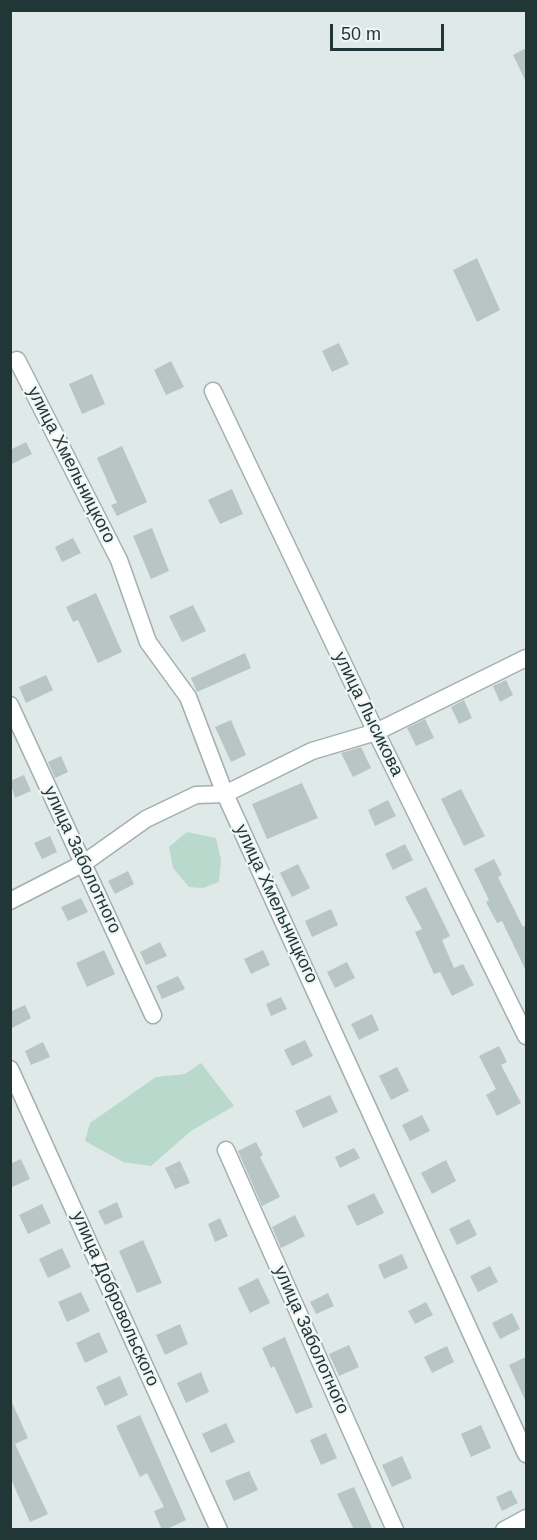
<!DOCTYPE html>
<meta charset="utf-8">
<style>
body{margin:0}
#map{position:relative;width:537px;height:1540px;overflow:hidden;background:#dfe9e7;font-family:Arial,sans-serif}
canvas{display:block}
.frame{position:absolute;inset:0;border:12px solid #213737;pointer-events:none}
.scale{position:absolute;left:330px;top:24px;width:114px;height:27px;box-sizing:border-box;border:3px solid #213737;border-top:0;padding-left:8px;font-size:18px;line-height:21px;white-space:nowrap;color:#213737;-webkit-text-stroke:4px #eff6f4;paint-order:stroke}
</style>
<div id="map">
<canvas width="537" height="1540"></canvas>
<div class="frame"></div>
<div class="scale">50 m</div>
</div>
<script>
const c = document.querySelector('canvas').getContext('2d');
c.lineJoin = 'round';
function fill(path, color) {
  c.fillStyle = color;
  c.fill(path, 'evenodd');
}
function trace(path, color, width, dash) {
  c.strokeStyle = color;
  c.lineWidth = width;
  c.lineCap = dash ? 'butt' : 'round';
  c.setLineDash(dash || []);
  c.stroke(path);
}
function write(font, color, halo, rows, align = 'center') {
  c.font = font + ' Arial,sans-serif';
  c.lineWidth = 4.5;
  c.setLineDash([]);
  c.textBaseline = 'middle';
  c.strokeStyle = halo;
  c.fillStyle = color;
  for (const [text, x, y, turn = 0] of rows) {
    c.save();
    c.translate(x, y);
    c.rotate((+turn || 0) * Math.PI / 180);
    c.textAlign = isNaN(turn) ? turn : align;
    if (halo) c.strokeText(text, 0, 0);
    c.fillText(text, 0, 0);
    c.restore();
  }
}
fill(new Path2D(`
 M187,832L216,838L221,860L219,882L203,888L189,887L173,868L169,847Z
 M201,1063L234,1106L191,1131L151,1166L123,1162L85,1141L90,1123L156,1077L185,1074Z`), '#b8d9cb');
fill(new Path2D(`
 M526,48V82L513,55Z
 M477,258L500,310L477,322L453,270Z
 M339,343L349,364L332,372L322,351Z
 M171,361L184,387L166,395L154,370Z
 M92,374L105,404L82,414L69,384Z
 M26,442L32,454L10,465V450Z
 M122,446L147,502L117,516L111,505L117,503L97,458Z
 M232,489L243,514L220,524L208,500Z
 M152,528L169,571L151,579L133,536Z
 M73,538L81,553L62,562L55,547Z
 M96,593L122,652L98,663L78,620L73,622L66,607Z
 M193,605L206,631L182,642L169,616Z
 M245,653L251,668L197,692L191,678Z
 M46,675L53,690L26,703L19,687Z
 M506,680L513,695L500,702L493,686Z
 M464,700L472,718L459,724L451,707Z
 M425,719L434,738L416,746L407,728Z
 M231,720L246,755L231,762L215,727Z
 M361,747L371,768L353,777L341,753Z
 M61,756L68,772L55,778L48,762Z
 M24,775L31,791L15,798L10,781Z
 M302,783L318,818L267,839L252,804Z
 M461,789L485,836L464,846L441,799Z
 M388,800L396,816L375,826L368,810Z
 M50,836L57,852L42,859L34,843Z
 M405,844L413,860L393,870L385,854Z
 M494,859L502,875L498,877L523,927L526,925V971L502,921L497,923L486,902L489,900L474,869Z
 M298,864L310,888L292,897L280,873Z
 M128,871L134,884L115,894L108,881Z
 M426,887L450,936L442,940L454,968L463,964L474,985L452,996L440,972L434,974L415,932L422,929L405,897Z
 M81,898L88,912L68,921L61,907Z
 M331,909L338,925L312,937L305,921Z
 M160,942L167,956L146,965L140,952Z
 M104,950L115,974L87,987L76,963Z
 M263,950L270,965L251,974L244,959Z
 M347,962L355,978L335,988L327,972Z
 M178,976L185,989L162,999L156,986Z
 M281,997L287,1009L271,1016L266,1004Z
 M25,1005L31,1018L10,1029V1012Z
 M372,1014L379,1030L359,1040L351,1024Z
 M305,1040L313,1056L292,1066L284,1050Z
 M43,1042L50,1057L31,1065L25,1051Z
 M499,1046L507,1062L501,1065L521,1103L497,1116L486,1095L496,1089L479,1056Z
 M397,1067L409,1091L391,1100L379,1076Z
 M330,1095L338,1112L303,1128L295,1111Z
 M422,1115L430,1131L410,1141L402,1125Z
 M256,1142L263,1155L260,1157L280,1197L262,1206L238,1151Z
 M354,1148L360,1158L340,1168L335,1157Z
 M21,1159L30,1179L10,1188V1164Z
 M446,1160L456,1181L432,1194L421,1173Z
 M180,1161L190,1183L175,1189L165,1168Z
 M374,1193L384,1213L357,1226L347,1206Z
 M117,1202L123,1217L105,1225L98,1211Z
 M42,1204L51,1223L28,1234L19,1215Z
 M295,1215L305,1236L281,1248L272,1227Z
 M220,1218L228,1236L215,1242L208,1224Z
 M469,1219L477,1235L457,1245L449,1229Z
 M143,1240L162,1283L137,1293L119,1251Z
 M62,1248L71,1267L48,1278L39,1259Z
 M402,1254L408,1268L384,1279L378,1265Z
 M490,1266L498,1282L478,1292L470,1276Z
 M258,1278L270,1303L250,1313L238,1288Z
 M81,1292L90,1311L67,1322L58,1302Z
 M328,1293L334,1306L316,1314L310,1302Z
 M426,1302L433,1315L415,1324L408,1311Z
 M512,1313L520,1329L500,1339L492,1323Z
 M180,1324L188,1344L165,1355L156,1335Z
 M99,1332L108,1352L85,1363L76,1343Z
 M285,1337L313,1407L296,1414L274,1366L271,1368L262,1348Z
 M349,1345L359,1367L339,1376L329,1354Z
 M447,1346L454,1362L432,1373L424,1357Z
 M526,1357V1402L509,1365Z
 M201,1372L209,1392L186,1403L177,1383Z
 M120,1376L128,1395L105,1406L96,1387Z
 M10,1398L28,1438L15,1444L48,1514L30,1522L10,1477Z
 M140,1415L186,1520L165,1530H162L154,1511L164,1507L147,1473L140,1477L116,1426Z
 M226,1423L235,1442L211,1453L202,1434Z
 M481,1425L491,1448L471,1457L461,1434Z
 M326,1433L337,1458L321,1465L310,1440Z
 M402,1456L412,1478L392,1487L382,1465Z
 M249,1471L258,1490L234,1501L225,1481Z
 M354,1487L373,1530H354L337,1494Z
 M511,1490L518,1503L502,1511L496,1497Z`), '#b7c6c4');
const street = new Path2D(`
 M17,360L119,560L148,642L188,697L225,794L526,1454
 M213,391L376,732L526,1036
 M10,705L153,1015
 M10,901L84,863L146,819L196,795L225,794L312,751L376,732L526,658
 M10,1069L219,1530
 M226,1150L395,1530
 M504,1530L526,1518`);
trace(street, '#a2b0af', 19);
trace(street, '#fff', 16);
write('18px', '#213737', '#eff6f4', [
 ["улица Хмельницкого",71,465,63],
 ["улица Лысикова",368,714,64],
 ["улица Заболотного",82,860,65],
 ["улица Хмельницкого",276,904,65],
 ["улица Добровольского",115,1299,66],
 ["улица Заболотного",311,1340,66]
]);
</script>
